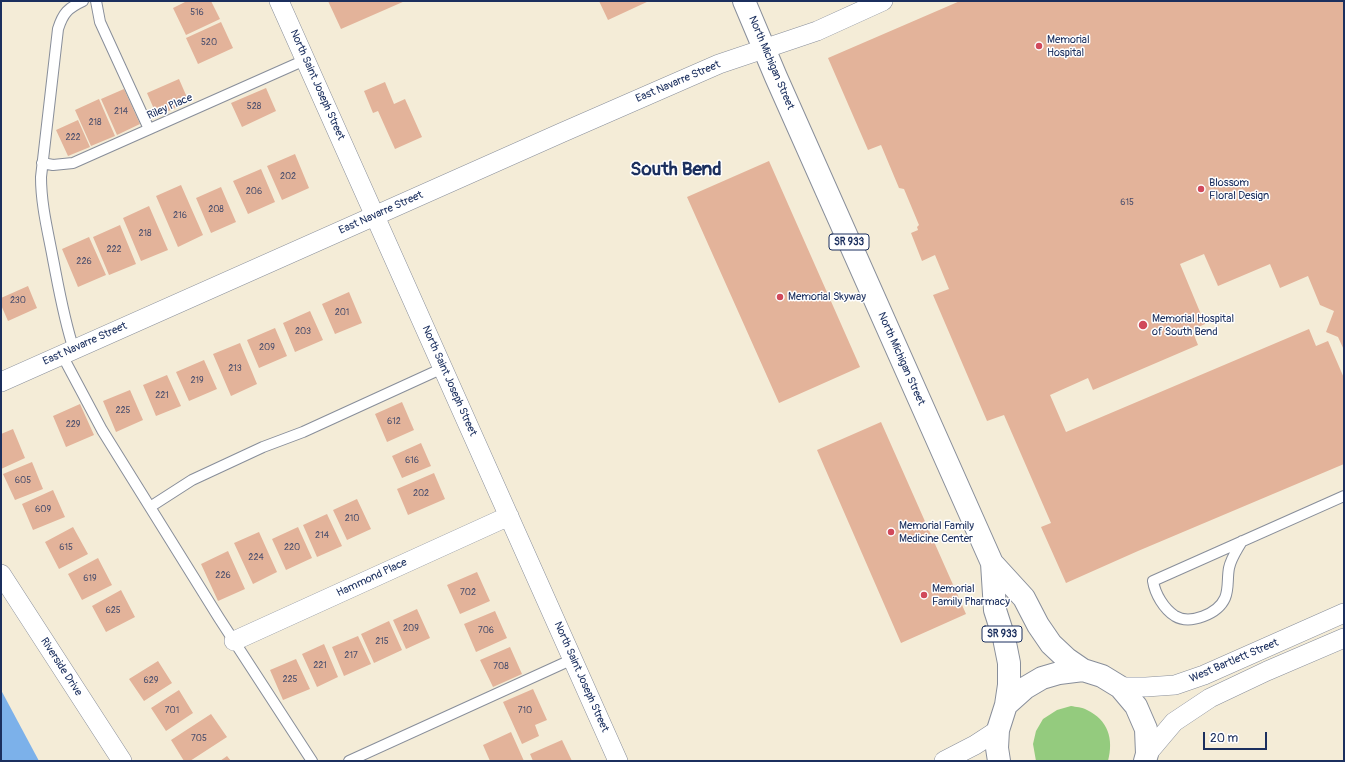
<!DOCTYPE html>
<style>
body{margin:0}
#map{position:relative;width:1345px;height:762px;overflow:hidden;background:#f4ecd7;font-family:Pangolin,sans-serif}
canvas{display:block}
.frame{position:absolute;inset:0;border:2px solid #1b2f5e;pointer-events:none}
.scale{position:absolute;left:1203px;top:732px;width:64px;height:18px;box-sizing:border-box;border:2px solid #1b2f5e;border-top:0;padding-left:5px;font-size:12px;line-height:14px;white-space:nowrap;color:#1b2f5e;-webkit-text-stroke:3px #fff;paint-order:stroke}
</style>
<div id="map">
<canvas width="1345" height="762"></canvas>
<div class="frame"></div>
<div class="scale">20 m</div>
</div>
<script>
const c = document.querySelector('canvas').getContext('2d');
c.lineJoin = 'round';
function fill(path, color) {
  c.fillStyle = color;
  c.fill(path, 'evenodd');
}
function trace(path, color, width, dash) {
  c.strokeStyle = color;
  c.lineWidth = width;
  c.lineCap = dash ? 'butt' : 'round';
  c.setLineDash(dash || []);
  c.stroke(path);
}
function write(font, color, halo, rows, align = 'center') {
  c.font = font + ' Pangolin,sans-serif';
  c.lineWidth = 3;
  c.setLineDash([]);
  c.textBaseline = 'middle';
  c.strokeStyle = halo;
  c.fillStyle = color;
  for (const [text, x, y, turn = 0] of rows) {
    c.save();
    c.translate(x, y);
    c.rotate((+turn || 0) * Math.PI / 180);
    c.textAlign = isNaN(turn) ? turn : align;
    if (halo) c.strokeText(text, 0, 0);
    c.fillText(text, 0, 0);
    c.restore();
  }
}
fill(new Path2D(`
 M1071,706C1076,707 1082,707 1087,710C1108,720 1114,739 1108,761H1036L1033,744L1036,731L1043,719L1057,710Z`), '#94cb7e');
fill(new Path2D(`
 M1,690L39,761H1Z`), '#7cb1ea');
fill(new Path2D(`
 M187,1H211L220,19L186,35L173,8Z
 M328,1H405L341,29Z
 M599,1H649L608,20Z
 M960,1H1344V350L1338,337L1326,332L1334,311L1320,305L1308,276L1280,288L1270,264L1218,286L1204,254L1180,264L1205,324L1192,330L1198,345L1093,390L1088,378L1050,395L1066,432L1309,329L1316,346L1328,341L1344,378V464L1138,551L1066,583L1041,527L1051,523L1004,415L987,421L933,295L949,289L935,255L922,261L911,233L918,230L917,227L919,225L904,189L899,188L881,145L868,150L828,58Z
 M221,22L233,48L198,64L186,38Z
 M179,79L189,102L157,116L147,93Z
 M385,82L394,104L405,99L422,137L395,149L378,111L373,113L364,91Z
 M266,88L276,111L242,127L231,103Z
 M124,89L140,124L117,135L101,99Z
 M99,99L115,136L91,146L75,110Z
 M78,120L90,147L68,156L56,130Z
 M295,154L309,188L282,200L267,166Z
 M769,161L860,367L779,403L687,197Z
 M261,169L275,202L248,214L233,181Z
 M181,185L203,235L178,247L156,196Z
 M221,187L236,222L211,233L196,198Z
 M149,206L168,250L141,261L123,218Z
 M120,225L136,264L109,275L93,237Z
 M89,237L106,275L78,287L62,249Z
 M28,286L37,308L8,321L1,305V298Z
 M349,292L362,323L335,334L322,304Z
 M310,311L323,340L295,352L283,323Z
 M275,328L287,356L259,368L247,340Z
 M240,343L257,384L231,396L213,354Z
 M204,360L217,389L189,401L176,372Z
 M167,375L181,406L156,416L143,385Z
 M130,390L143,420L116,432L103,401Z
 M402,402L414,430L387,442L375,414Z
 M80,404L94,435L66,447L53,416Z
 M881,422L966,614L901,643L817,450Z
 M13,429L25,458L1,469V434Z
 M421,443L431,466L402,478L392,456Z
 M32,462L43,489L15,500L3,474Z
 M434,473L445,499L408,515L397,489Z
 M53,490L65,517L33,530L22,504Z
 M357,499L371,529L347,540L333,510Z
 M327,514L342,546L317,557L303,525Z
 M73,527L88,554L59,569L45,542Z
 M298,527L312,558L286,570L272,539Z
 M259,532L277,572L253,584L234,543Z
 M228,551L245,589L218,601L201,564Z
 M98,558L112,585L82,600L68,574Z
 M477,572L490,601L460,614L447,585Z
 M121,590L135,617L106,632L92,606Z
 M417,609L430,638L406,649L393,620Z
 M495,611L507,638L476,652L464,624Z
 M389,621L402,650L374,663L361,634Z
 M358,636L371,664L344,676L332,647Z
 M324,644L338,677L317,687L302,654Z
 M510,647L522,674L493,687L480,660Z
 M296,659L310,689L283,700L270,670Z
 M158,661L172,683L144,701L129,679Z
 M533,689L547,720L535,725L539,736L522,744L503,702Z
 M179,690L193,713L166,731L151,708Z
 M211,714L227,737L190,761H184L171,740Z
 M511,732L524,761H490L483,745Z
 M562,740L572,761H533L530,754Z
 M227,756L231,761H220Z`), '#e3b39a');
const service = new Path2D(`
 M96,1L100,22L149,129
 M42,163L53,165L73,163L305,60
 M74,350C64,320 59,290 53,259C48,232 41,205 41,177L58,29C63,13 68,8 83,1
 M62,355L102,430L219,618L312,761
 M150,507L192,480L263,447L303,432L443,368
 M1242,541C1237,550 1231,558 1229,568C1227,578 1229,589 1225,598C1218,614 1190,625 1175,616C1164,609 1155,594 1153,581L1344,496
 M349,761L573,659`);
const minor = new Path2D(`
 M279,1L618,761
 M1,382L561,133L719,64L817,31L883,1
 M1,574L122,761
 M234,641L509,516
 M1120,687H1146L1175,685L1204,675L1344,613
 M1147,754L1174,722L1210,698L1267,671L1344,638
 M944,761L975,745L998,730`);
const primary = new Path2D(`
 M744,1L776,77L992,563L1024,598L1038,625L1051,644L1067,659L1083,670
 M992,563L995,610L1004,638L1009,663V685L1006,705
 M999,761L997,748L998,730L1006,705L1025,688L1042,678L1059,673L1083,670L1102,676L1120,687L1136,706L1146,729L1147,754L1145,761`);
trace(service, '#888e9a', 12);
trace(minor, '#888e9a', 20);
trace(primary, '#888e9a', 24);
trace(service, '#fff', 10);
trace(minor, '#fff', 19);
trace(primary, '#fff', 22);
for (const [x, y, r, color] of [
 [1039,46,4,"#d1495b"],
 [1201,189,4,"#d1495b"],
 [780,297,4,"#d1495b"],
 [1143,325,5,"#d1495b"],
 [891,532,4,"#d1495b"],
 [924,595,4,"#d1495b"]
]) {
  const dot = new Path2D();
  dot.arc(x, y, r, 0, 2 * Math.PI);
  c.fillStyle = color;
  c.fill(dot);
  trace(dot, '#fff', 1.5);
}
write('9px', '#4d506d', null, [
 ["516",197,13],
 ["520",209,43],
 ["528",254,107],
 ["214",121,112],
 ["218",95,123],
 ["222",73,138],
 ["202",288,177],
 ["206",254,192],
 ["615",1127,203],
 ["208",216,210],
 ["216",180,216],
 ["218",145,234],
 ["222",114,250],
 ["226",84,262],
 ["230",18,301],
 ["201",342,313],
 ["203",303,332],
 ["209",267,348],
 ["213",235,369],
 ["219",197,381],
 ["221",162,396],
 ["225",123,411],
 ["612",394,422],
 ["229",73,425],
 ["616",412,461],
 ["605",23,481],
 ["202",421,494],
 ["609",43,510],
 ["210",352,519],
 ["214",322,536],
 ["615",66,548],
 ["220",292,548],
 ["224",256,558],
 ["226",223,576],
 ["619",90,579],
 ["702",468,593],
 ["625",113,611],
 ["209",411,629],
 ["706",486,631],
 ["215",382,642],
 ["217",351,656],
 ["221",320,666],
 ["708",501,667],
 ["225",290,680],
 ["629",151,681],
 ["701",172,711],
 ["710",525,711],
 ["705",199,739]
]);
for (const [x, y, w] of [
 [849,242,40],
 [1002,634,40]
]) {
  const box = new Path2D();
  box.roundRect(x - w / 2, y - 8, w, 16, 3);
  c.fillStyle = '#fff';
  c.fill(box);
  trace(box, '#1b2f5e', 1);
}
write('bold 10px', '#1b2f5e', null, [
 ["SR 933",849,242],
 ["SR 933",1002,634]
]);
write('11px', '#1b2f5e', '#fff', [
 ["Memorial",1047,40],
 ["Hospital",1047,53],
 ["Blossom",1209,183],
 ["Floral Design",1209,196],
 ["Memorial Skyway",788,297],
 ["Memorial Hospital",1152,319],
 ["of South Bend",1152,332],
 ["Memorial Family",899,526],
 ["Medicine Center",899,539],
 ["Memorial",932,589],
 ["Family Pharmacy",932,602]
], 'left');
write('11px', '#1b2f5e', '#fff', [
 ["North Michigan Street",771,63,67],
 ["East Navarre Street",678,82,-23],
 ["North Saint Joseph Street",317,85,66],
 ["Riley Place",170,107,-24],
 ["East Navarre Street",381,213,-24],
 ["East Navarre Street",85,344,-24],
 ["North Michigan Street",901,359,66],
 ["North Saint Joseph Street",449,381,66],
 ["Hammond Place",372,578,-25],
 ["West Bartlett Street",1234,661,-23],
 ["Riverside Drive",61,667,57],
 ["North Saint Joseph Street",581,677,66]
]);
write('bold 19px', '#1b2f5e', '#fff', [
 ["South Bend",676,170]
]);
</script>
